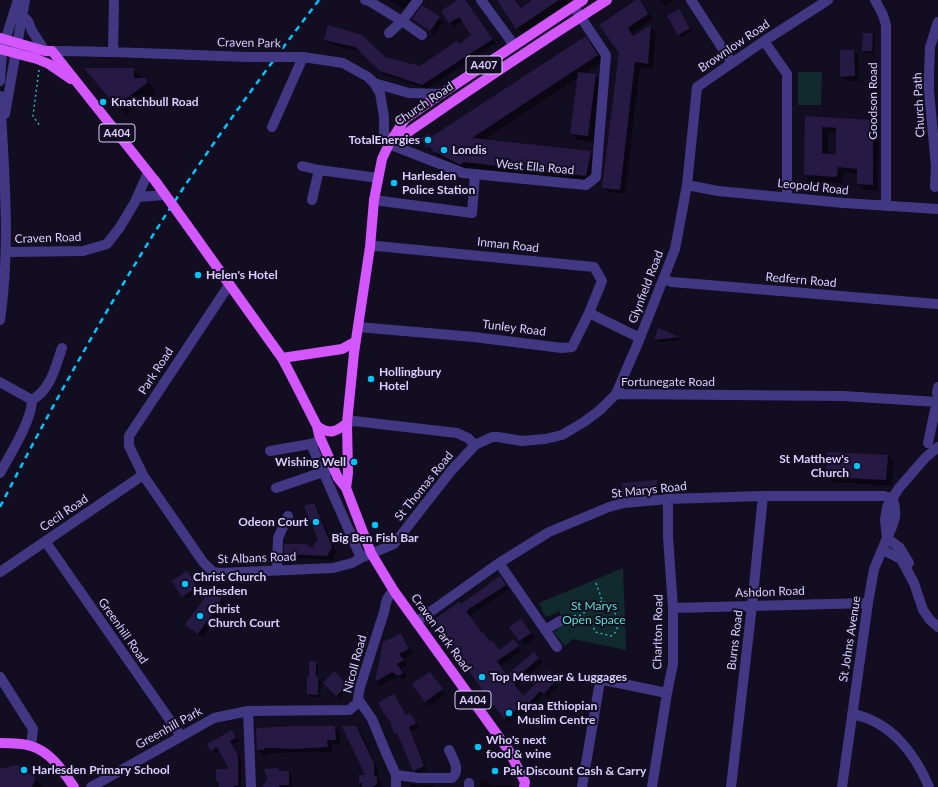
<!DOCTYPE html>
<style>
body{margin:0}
canvas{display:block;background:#130d22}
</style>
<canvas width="938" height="787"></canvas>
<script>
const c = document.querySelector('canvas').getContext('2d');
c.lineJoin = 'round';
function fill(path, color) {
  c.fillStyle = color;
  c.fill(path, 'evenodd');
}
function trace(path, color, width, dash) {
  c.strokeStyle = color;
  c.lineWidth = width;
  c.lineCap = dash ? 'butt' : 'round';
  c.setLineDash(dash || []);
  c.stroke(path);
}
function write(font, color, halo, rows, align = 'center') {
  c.font = font + ' Lato,sans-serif';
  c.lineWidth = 4;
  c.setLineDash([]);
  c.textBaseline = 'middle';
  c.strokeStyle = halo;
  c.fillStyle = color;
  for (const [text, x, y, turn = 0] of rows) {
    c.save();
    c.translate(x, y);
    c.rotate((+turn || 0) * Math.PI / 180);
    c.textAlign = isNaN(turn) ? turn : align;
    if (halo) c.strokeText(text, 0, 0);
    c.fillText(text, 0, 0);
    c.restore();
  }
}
fill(new Path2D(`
 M798,72H822L821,105H798Z
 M623,568L626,650L573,639L565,646L554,632L565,623L559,611L549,616H545L539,603Z`), '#102a2d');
fill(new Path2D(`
 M389,0H414L405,11Z
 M458,0H465L467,2L496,43L427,89L385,75L360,52L329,44L325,40L329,26L385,58L420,67L459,45L473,35L463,21L454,27L442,11Z
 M498,0H516L522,8L533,0H574L523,34L517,28Z
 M639,0L653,19L633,33L635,36L651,27L656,31L653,69L640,67L625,194L608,192L603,187L620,52L601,25Z
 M660,0H674L665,6Z
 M679,10L692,31L682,38L669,16Z
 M439,18L443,22L435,35L413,19Z
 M873,34L875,37L874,54L866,53L863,50Z
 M586,38L591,43L603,61L584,74L595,75L601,82L594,142L577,140L571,134L578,78L483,140L590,152L596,158L592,182L470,168L466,170L442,158H441L427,148L429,135L432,138Z
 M854,51L858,55L859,81H846L841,76Z
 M133,69L155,88L156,93L126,115L117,105Z
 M806,118L873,121L879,127L878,191L864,190L858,184V174L844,172L843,183L811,181L805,175ZM828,132L837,133V156L828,155Z
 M658,329L678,338L680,340L658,342L655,339Z
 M887,456L894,462L892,486L833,482L827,476Z
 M657,481L661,486L662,495L629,498L624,494Z
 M314,504L318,509L336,552L332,560L290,558L285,553L313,549L319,539Z
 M190,575L200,590L186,599L173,581Z
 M500,578L509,589L469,616L482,634L490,642L492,641L500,650L518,645L522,651L501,666L508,676L538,657L543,663L518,684L519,691L523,697L553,676L560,684L548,698L544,694L533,707L531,706L509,723L434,621L461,605Z
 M220,598L225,603L223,610L220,612L203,638L186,625Z
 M521,620L535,638L525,645L511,628Z
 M401,634L405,639L413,654L403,659L407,665L401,668L407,677L403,680L398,676L380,686L376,681L384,643Z
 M315,662L318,665V679L321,681L320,697H310L308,694V678L310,679Z
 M334,673L350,688L339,698L324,683Z
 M430,673L446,694L430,706L426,701Z
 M393,695L397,699L407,716L410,714L419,727L411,731L427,770L417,774L414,770L400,737L396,733Z
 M335,727L340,732V744L332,745V752L269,753V755H262L258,750L257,729Z
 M356,727L361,732L378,768V779L381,782V787H360V776H366Z
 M232,732L239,741L233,745L241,759V787H220V784L217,781L231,770L220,751L215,754L212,750Z
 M278,769L281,772H288L291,775L292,787H268Z
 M0,770L35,779L42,785L41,787H0Z
 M481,780L488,781L491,785H511L513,787H480Z
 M411,784L432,785L433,787H411Z`), '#0007');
fill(new Path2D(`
 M457,0H465L493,39L422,85L380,71L355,47L324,40L328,25L362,35L385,57L420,66L457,41L459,44L471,35L459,17L449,23L441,11Z
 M497,0H515L521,8L532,0H559L516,29Z
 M636,0H640L648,14L628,28L633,36L651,25L648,64L635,62L620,190L602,188L619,53L599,25Z
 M422,5L440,17L430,31L412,19Z
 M679,9L690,28L678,35L667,16Z
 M863,33H873L872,51H862Z
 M586,36L598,55L472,138L591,151L586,176L464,162L460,165L436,152L434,153L429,146L427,148L421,138L429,133L431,137Z
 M840,50H854L855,76L840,77Z
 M84,68H134V78H146L147,83L116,106Z
 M578,72L596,74L588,136L570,134Z
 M805,116L873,120V185L857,184V169L838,167L837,177L804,175ZM822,127L836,128V155L822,153Z
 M658,328L679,337L654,340Z
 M827,452L888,455L886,480L826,477Z
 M657,480L658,491L623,494L622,483Z
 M314,503L332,547L327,556L284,554V544H306L312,548L318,539L304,506Z
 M187,571L198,587L182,597L172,581Z
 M500,576L506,585L466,611L482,633L483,632L490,642L492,640L499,650L514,639L519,646L497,661L507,675L534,652L539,658L514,680L515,685L523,696L549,671L557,679L544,694L540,691L529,703L527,702L504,719L432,621L459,602L461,604Z
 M210,595L221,597L219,606L216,608L198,634L185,625L205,597Z
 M521,619L531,633L519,641L509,627Z
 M401,633L409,649L399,654L404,660L397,664L403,673L398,676L392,672L375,682L383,642Z
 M309,661H316V677H318V695L307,694V677H309Z
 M334,671L348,685L336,696L323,683Z
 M430,672L443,689L425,702L412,684Z
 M394,694L406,715L410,713L416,723L409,727L424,766L413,771L397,733L395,734L391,726L392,725L379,705V702Z
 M293,726H335L336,740H327L328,747L294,749L275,748H264V750H257L256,728Z
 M342,726H356L374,763V776H377V784L374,786V787H362V783H359V775H365Z
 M232,730L236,738L230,741L238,755V786L234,785V787H219V781H216V769H229L217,747L211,751L207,744Z
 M17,765L36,778L32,787H0V769Z
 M278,768L279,771H289V785H279V787H262L268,778L265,774L264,769Z`), '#261944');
trace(new Path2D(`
 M39,70L33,116L40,126
 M596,583L602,600
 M569,617C582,612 592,620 595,632L611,636C625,628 615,605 602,601L579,616`), '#2cafb6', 1.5, [2, 3]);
trace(new Path2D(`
 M365,0L369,1L402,21L422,35
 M481,0L514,45
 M691,0L732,63
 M875,0L883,15L886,25V206
 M22,15L28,21L32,31L45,51
 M389,33L402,21L418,0
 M764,41L787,74V197
 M52,51C117,51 182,55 248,57
 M113,51L114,0
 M0,81L2,50L18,0
 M374,83L409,93L441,94
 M0,96C4,171 11,246 0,320
 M5,114L25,0
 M272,127L303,57L343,63L368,77L374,83L380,93L384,117V132L389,144L463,173L586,185L596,177L606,55L574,7
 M302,166L319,170
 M687,185L718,191L844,203L938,209
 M935,187L936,166L929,91V74L930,47L938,22
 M138,197L165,195
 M312,200L319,170L378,178
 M374,200L472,213L475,175
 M6,252L83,251L107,244L120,227L135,202L148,173
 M663,279L672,282L937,304
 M229,285L129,436V446L143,475L203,562L213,572L220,573L333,568L352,563L361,558L394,544L451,471L475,445L492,437H498L522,441L545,439L562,435L584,422L600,410L616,394L843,396L938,402
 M589,313L640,338
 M358,327L474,337L562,348L572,347L589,313L602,281L594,267L377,246L370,247
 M0,382L32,400
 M937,393L938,387
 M616,394L640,338L675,249L687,185L697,87L764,41L828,0
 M32,400C51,389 55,368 62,348
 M347,423L354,421L457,433L468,438L475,445
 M928,443L935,410
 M311,444L361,558
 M270,451L305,445L317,442
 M0,473C10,455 32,420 32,400
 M276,488L329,470
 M887,538L900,548L909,563
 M887,538C894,523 898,516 893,499
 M45,541L181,736
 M883,550L901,559L914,583L923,610L930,620L938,627
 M499,563L557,647
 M277,570L278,538L288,516
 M0,572L143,475
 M394,591C386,597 386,603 384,612L360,687L358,699L372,719L387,755L396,775V787
 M673,608L868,603
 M416,622L499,563L549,532L609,507L624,503L668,499L763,496H884L893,499
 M545,630L560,621
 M0,677L33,729L31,746
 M248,711L251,787
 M852,714C890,721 915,753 929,787
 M396,775L419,778H452C461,770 453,759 449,750
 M91,787L214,718L248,711L349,710L359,702
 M469,787V783
 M582,787L600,681L604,680L667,693
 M652,787L667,693L673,664V608L668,537V499
 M731,787L752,605L763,496
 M842,787L868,603L874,569L887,538L885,520L887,507L899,488L925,458L938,447`), '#423782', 10);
trace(new Path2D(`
 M0,38L45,51H52L156,182
 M0,49L37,59L49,64L71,79
 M393,139L407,133C473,87 539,43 607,0
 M187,225L282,358L291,375L317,426L319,435L338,478L346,488L371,553L394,591L509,751L525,782L524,787
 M282,358L342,349L355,342
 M317,426C330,435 336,432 347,423
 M346,488L348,473L347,423L354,353L370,247L374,200L382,159L389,144L405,119L441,94L583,0
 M0,743C9,743 22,743 31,746C51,752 63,771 74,787`), '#d356ff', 10);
trace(new Path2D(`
 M0,507C43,423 88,341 137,261C192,170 255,84 319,0`), '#00c4fa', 2.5, [6, 5]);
trace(new Path2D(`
 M248,57H303`), '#423782', 10);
trace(new Path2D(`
 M156,182L187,225`), '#d356ff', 10);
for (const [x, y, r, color] of [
 [103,102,4,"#00c4fa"],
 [428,140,4,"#00c4fa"],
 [444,150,4,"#00c4fa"],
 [394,183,4,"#00c4fa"],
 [198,275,4,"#00c4fa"],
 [371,379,4,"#00c4fa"],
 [354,462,4,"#00c4fa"],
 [857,466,4,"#00c4fa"],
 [316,522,4,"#00c4fa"],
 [375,525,4,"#00c4fa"],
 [185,584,4,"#00c4fa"],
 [200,616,4,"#00c4fa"],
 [482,677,4,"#00c4fa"],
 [509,713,4,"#00c4fa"],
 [478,747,4,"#00c4fa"],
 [24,770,4,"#00c4fa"],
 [495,771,4,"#00c4fa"]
]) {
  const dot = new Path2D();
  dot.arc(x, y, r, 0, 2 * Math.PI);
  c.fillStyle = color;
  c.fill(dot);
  trace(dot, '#130d22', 1.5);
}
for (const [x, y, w] of [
 [484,65,36],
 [117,133,36],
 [473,700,36]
]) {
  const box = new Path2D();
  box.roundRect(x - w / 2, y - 9, w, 18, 3);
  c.fillStyle = '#130d22';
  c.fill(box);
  trace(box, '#dacfff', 1);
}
write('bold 11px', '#dacfff', null, [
 ["A407",484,65],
 ["A404",117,133],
 ["A404",473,700]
]);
write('12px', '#dacfff', '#130d22', [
 ["Craven Park",249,43,1],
 ["Brownlow Road",734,46,-34],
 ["Goodson Road",873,101,-90],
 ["Church Road",424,104,-34],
 ["Church Path",919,105,-93],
 ["West Ella Road",535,167,5],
 ["Leopold Road",813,187,6],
 ["Craven Road",48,238,-2],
 ["Inman Road",508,245,6],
 ["Redfern Road",801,280,5],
 ["Glynfield Road",646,287,-69],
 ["Tunley Road",514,328,7],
 ["Park Road",156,371,-57],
 ["Fortunegate Road",668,382],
 ["St Thomas Road",424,486,-51],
 ["St Marys Road",649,490,-6],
 ["Cecil Road",64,513,-34],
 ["St Albans Road",257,558,-2],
 ["Ashdon Road",770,592,-2],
 ["Greenhill Road",123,631,55],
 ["Charlton Road",658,632,-89],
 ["Craven Park Road",441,633,54],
 ["St Johns Avenue",850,639,-81],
 ["Burns Road",735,640,-83],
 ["Nicoll Road",355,664,-75],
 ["Greenhill Park",169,728,-29]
]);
write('bold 12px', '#dacfff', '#130d22', [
 ["Knatchbull Road",111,102],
 ["TotalEnergies",420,140,"right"],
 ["Londis",452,150],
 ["Harlesden",402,176],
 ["Police Station",402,190],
 ["Helen's Hotel",206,275],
 ["Hollingbury",379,372],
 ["Hotel",379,386],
 ["St Matthew's",849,459,"right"],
 ["Church",849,473,"right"],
 ["Wishing Well",346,462,"right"],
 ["Odeon Court",308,522,"right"],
 ["Big Ben Fish Bar",375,538,"center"],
 ["Christ Church",193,577],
 ["Harlesden",193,591],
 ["Christ",208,609],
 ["Church Court",208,623],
 ["Top Menwear & Luggages",490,677],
 ["Iqraa Ethiopian",517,706],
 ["Muslim Centre",517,720],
 ["Who's next",486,740],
 ["food & wine",486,754],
 ["Harlesden Primary School",32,770],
 ["Pak Discount Cash & Carry",503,771]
], 'left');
write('12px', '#58e1cf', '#130d22', [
 ["St Marys",594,606],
 ["Open Space",594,620]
]);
</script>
